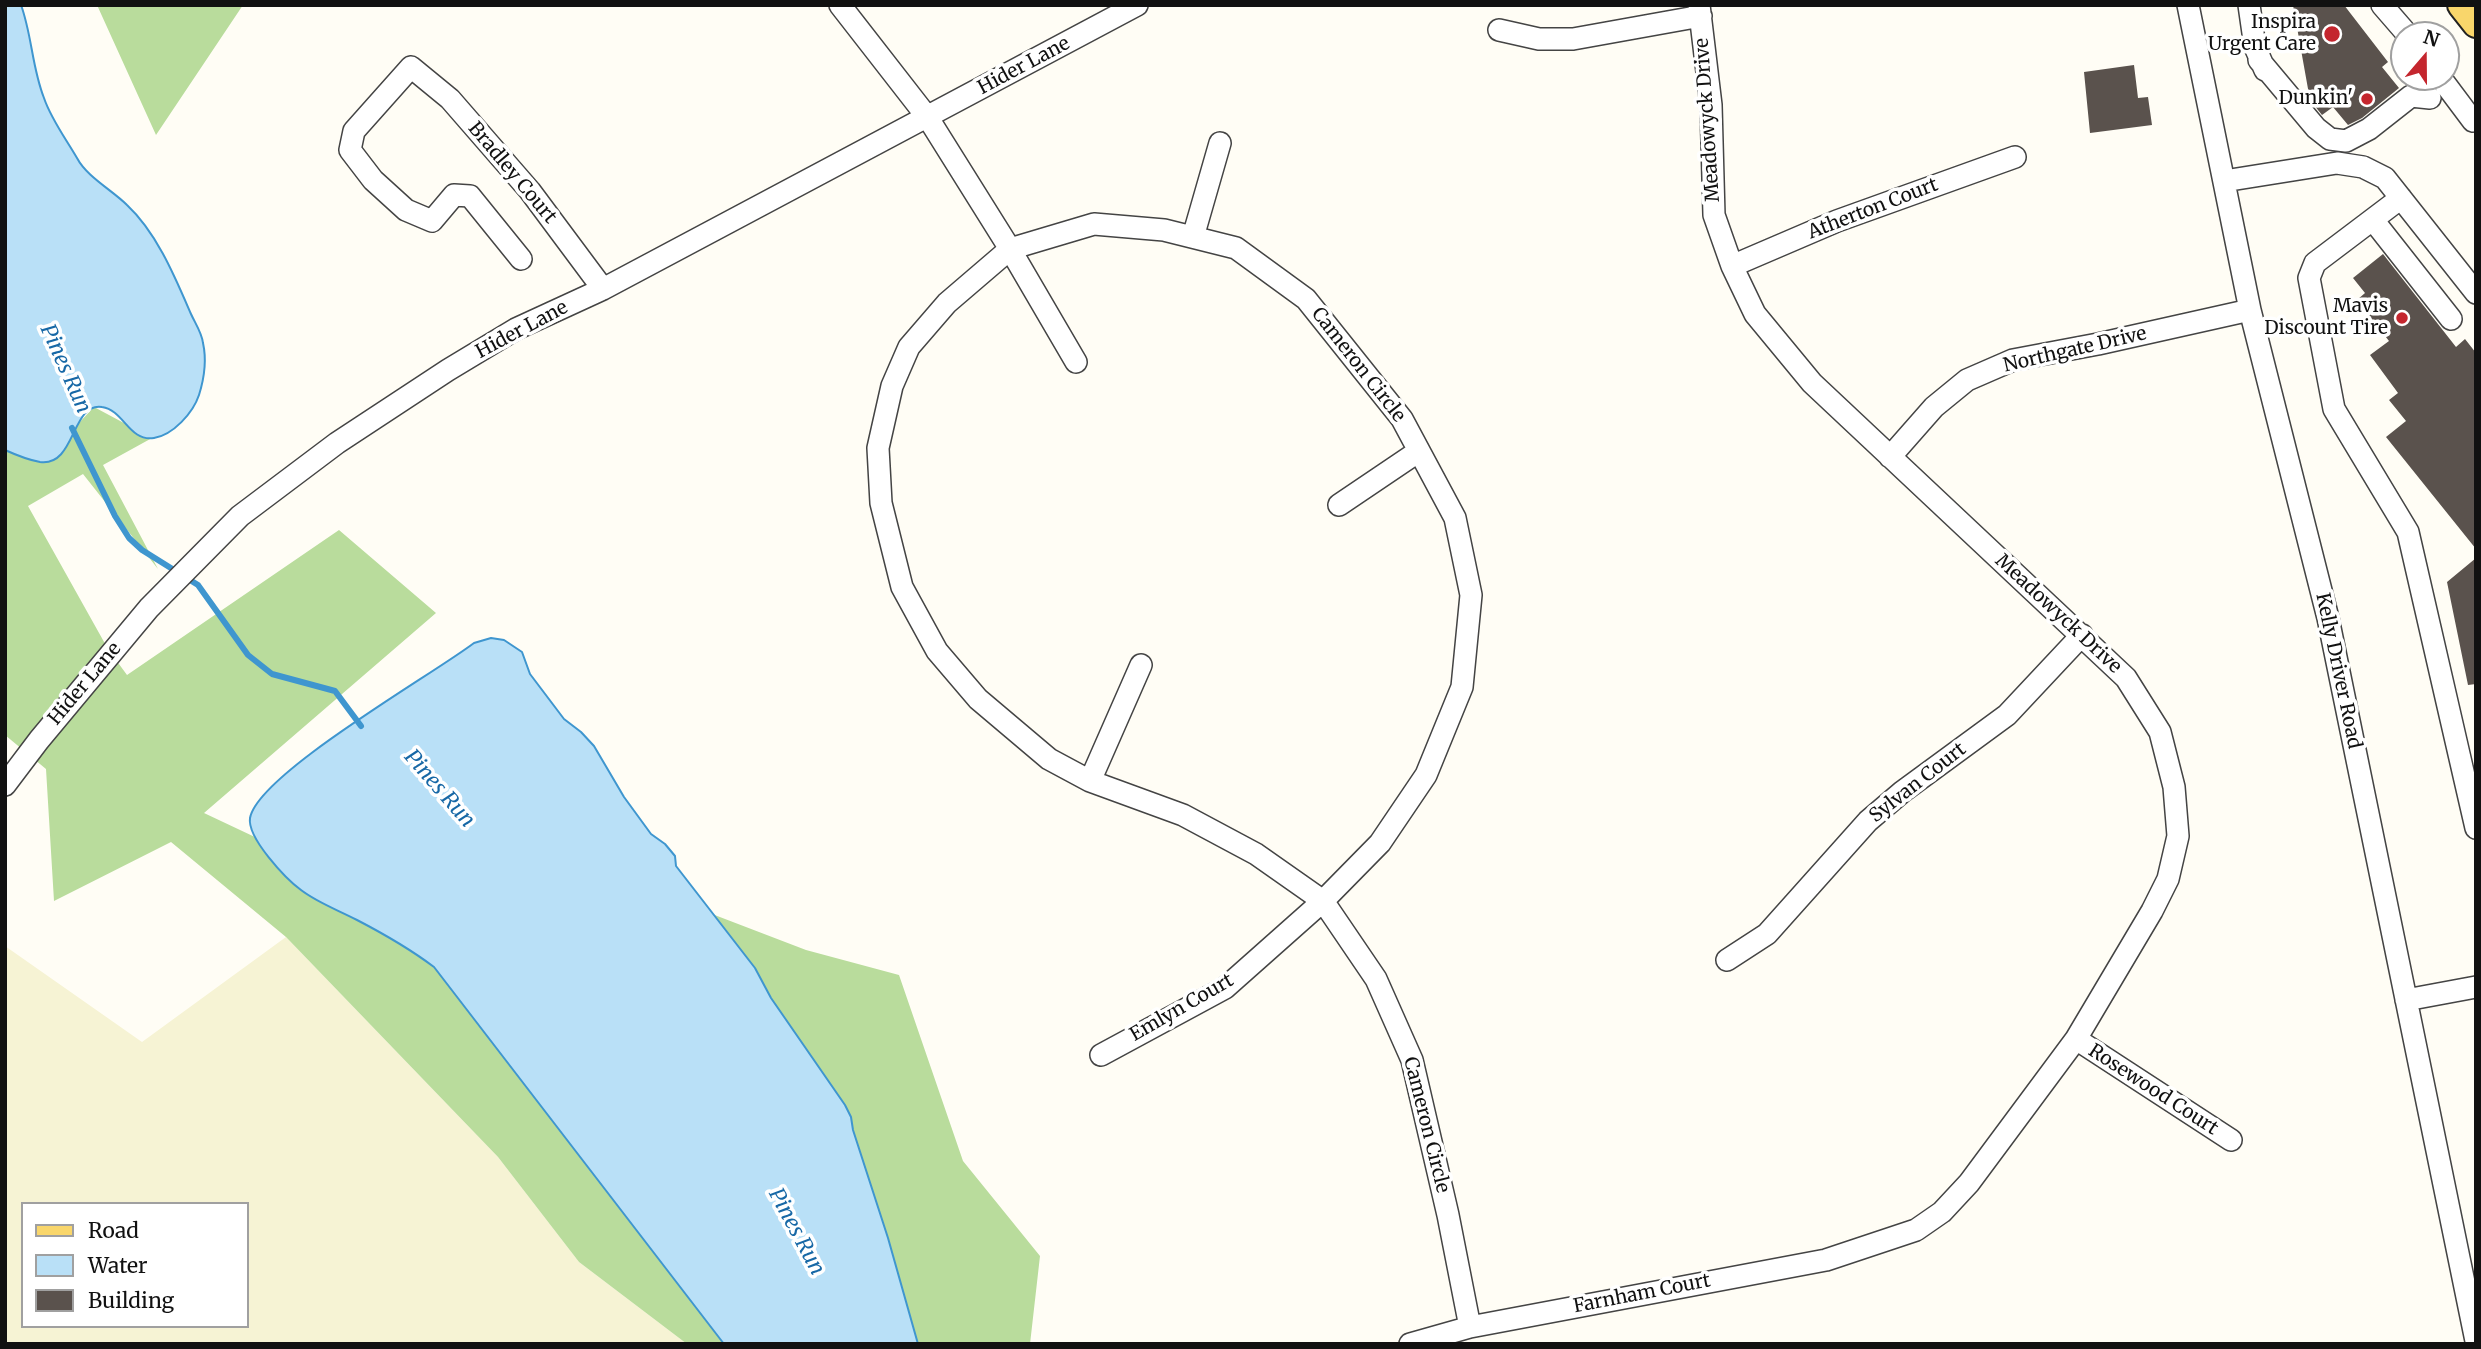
<!DOCTYPE html>
<style>
body{margin:0}
#map{position:relative;width:2481px;height:1349px;overflow:hidden;background:#fffdf5;font-family:Merriweather,serif}
canvas{display:block}
.frame{position:absolute;inset:0;border:7px solid #111;pointer-events:none}
.legend{position:absolute;left:21px;top:1202px;width:228px;height:126px;box-sizing:border-box;background:#fff;border:2px solid #a0a0a0;margin:0;padding:9px 12px;list-style:none;font-size:21px;color:#111}
.legend li{display:flex;align-items:center;gap:14px;height:35px}
.legend b{width:35px;border:2px solid #a0a0a0}
.north{position:absolute;left:2390px;top:21px;width:70px;height:70px;box-sizing:border-box;background:#fff;border:2px solid #a0a0a0;border-radius:50%;rotate:20deg;font-size:19px;font-weight:700;line-height:28px;text-align:center;color:#111}
.north::after{content:'';display:block;margin:auto;width:24px;height:32px;background:#c4262e;clip-path:polygon(50% 0,100% 100%,50% 72%,0 100%)}
</style>
<div id="map">
<canvas width="2481" height="1349"></canvas>
<div class="frame"></div>
<ul class="legend">
<li><b style="height:9px;background:#f9d66b"></b>Road</li>
<li><b style="height:19px;background:#b9e0f7"></b>Water</li>
<li><b style="height:19px;background:#5a524d"></b>Building</li>
</ul>
<div class="north">N</div>
</div>
<script>
const c = document.querySelector('canvas').getContext('2d');
c.lineJoin = 'round';
function fill(path, color) {
  c.fillStyle = color;
  c.fill(path, 'evenodd');
}
function trace(path, color, width, dash) {
  c.strokeStyle = color;
  c.lineWidth = width;
  c.lineCap = dash ? 'butt' : 'round';
  c.setLineDash(dash || []);
  c.stroke(path);
}
function write(font, color, halo, rows, align = 'center') {
  c.font = font + ' Merriweather,serif';
  c.lineWidth = 7;
  c.setLineDash([]);
  c.textBaseline = 'middle';
  c.strokeStyle = halo;
  c.fillStyle = color;
  for (const [text, x, y, turn = 0] of rows) {
    c.save();
    c.translate(x, y);
    c.rotate((+turn || 0) * Math.PI / 180);
    c.textAlign = isNaN(turn) ? turn : align;
    if (halo) c.strokeText(text, 0, 0);
    c.fillText(text, 0, 0);
    c.restore();
  }
}
fill(new Path2D(`
 M286,937L498,1157L579,1262L687,1344H5V946L142,1042ZM23,1204H247V1326H23Z`), '#f6f3d4');
fill(new Path2D(`
 M97,5H243L156,135Z
 M94,407L152,438L103,465L158,569L83,474L28,506L108,649L127,675L339,530L436,613L204,813L257,838L434,967L724,1344H687L579,1262L498,1157L286,937L171,842L54,901L46,769L5,735V442L42,462Z
 M712,914L806,950L899,975L963,1161L1040,1256L1030,1344H800Z`), '#b9dc9c');
const water = new Path2D(`
 M5,5H21C32,35 32,68 44,98C51,119 66,139 77,158C87,177 112,190 127,205C157,233 175,277 191,314C195,323 202,333 203,343C207,361 204,379 199,395C193,413 173,435 154,438C129,442 124,410 102,407C71,402 76,467 40,462C29,460 16,455 5,450Z
 M491,638L504,640L522,652L530,674L564,719L581,732L594,746L624,797L651,834L665,844L675,856L676,866L755,968L771,998L845,1105L851,1117L853,1130L888,1238L918,1344H724L434,967C410,949 384,934 357,920C338,910 318,903 301,890C286,879 247,838 250,818C258,774 432,675 474,643Z`);
fill(water, '#b9e0f7');
trace(water, '#3f96cf', 2);
trace(new Path2D(`
 M72,428L115,516L129,538L142,550L198,585L248,655L272,674L335,691L361,726`), '#3f96cf', 6);
fill(new Path2D(`
 M2293,5H2344L2388,62L2382,67L2399,88L2362,118L2348,125L2333,107L2322,115L2310,100Z
 M2134,65L2138,98L2148,97L2152,125L2090,133L2084,72Z
 M2383,254L2456,347L2465,339L2476,353V549L2386,437L2406,421L2389,400L2398,393L2370,355L2389,341L2357,300L2365,293L2353,278Z
 M2476,558V684L2468,685L2447,582Z`), '#5a524d');
const minor = new Path2D(`
 M840,5L928,118L1010,249L1076,362
 M2188,5L2250,310L2328,618L2476,1341
 M2249,5L2255,47L2265,70
 M2382,5L2408,35
 M1499,30L1539,39H1573L1701,16
 M2259,60L2316,128L2330,139L2346,141L2369,129L2411,96L2430,98
 M2440,77L2473,121
 M2224,181L2337,163L2363,167L2385,178L2476,293
 M2401,198L2315,263L2309,278L2334,409L2408,532L2476,828
 M2373,220L2451,319
 M1193,237L1220,143
 M521,259L470,196L454,195L432,221L406,210L373,180L350,150L354,131L411,67L450,99L530,191L603,289
 M1732,266L1837,221L2015,157
 M1890,457L1934,407L1967,380L2013,360L2098,344L2250,310
 M1339,505L1419,451
 M1090,781L1141,665
 M5,785L39,740L149,608L240,516L337,443L448,370L516,329L603,289L1137,5
 M1727,960L1767,934L1868,821L1902,792L2007,715L2082,635
 M2406,1000L2476,987
 M2076,1039L2231,1140
 M1101,1055L1225,988L1323,901L1380,843L1426,775L1462,687L1471,595L1455,518L1402,419L1306,299L1236,248L1164,230L1094,224L1010,249L947,303L909,347L892,386L878,448L881,503L902,587L937,651L978,699L1049,759L1090,781L1183,815L1256,854L1323,901L1376,979L1412,1060L1448,1215L1470,1327
 M1410,1344L1470,1327L1826,1260L1916,1230L1942,1212L1969,1183L2076,1039L2152,911L2168,879L2178,836L2174,787L2160,732L2126,678L1812,383L1755,314L1732,266L1714,215L1711,105L1699,5`);
const major = new Path2D(`
 M2461,5L2476,24`);
trace(minor, '#444', 24);
trace(major, '#222', 30);
trace(minor, '#fff', 21);
trace(major, '#f9d66b', 26);
for (const [x, y, r, color] of [
 [2332,34,9,"#c4262e"],
 [2367,99,7,"#c4262e"],
 [2402,318,7,"#c4262e"]
]) {
  const dot = new Path2D();
  dot.arc(x, y, r, 0, 2 * Math.PI);
  c.fillStyle = color;
  c.fill(dot);
  trace(dot, '#fff', 2.5);
}
write('19px', '#111', '#fff', [
 ["Inspira",2316,23],
 ["Urgent Care",2316,45],
 ["Dunkin'",2353,99],
 ["Mavis",2388,307],
 ["Discount Tire",2388,329]
], 'right');
write('19px', '#111', '#fff', [
 ["Hider Lane",1024,66,-28],
 ["Meadowyck Drive",1708,120,-94],
 ["Bradley Court",512,173,50],
 ["Atherton Court",1873,209,-21],
 ["Hider Lane",522,330,-28],
 ["Northgate Drive",2075,350,-13],
 ["Cameron Circle",1358,365,52],
 ["Meadowyck Drive",2058,614,43],
 ["Kelly Driver Road",2338,671,78],
 ["Hider Lane",85,684,-50],
 ["Sylvan Court",1918,783,-38],
 ["Emlyn Court",1182,1008,-30],
 ["Rosewood Court",2153,1090,33],
 ["Cameron Circle",1426,1125,76],
 ["Farnham Court",1642,1294,-11]
]);
write('italic 21px', '#1768a6', '#fff', [
 ["Pines Run",65,369,66],
 ["Pines Run",439,789,49],
 ["Pines Run",796,1232,62]
]);
</script>
